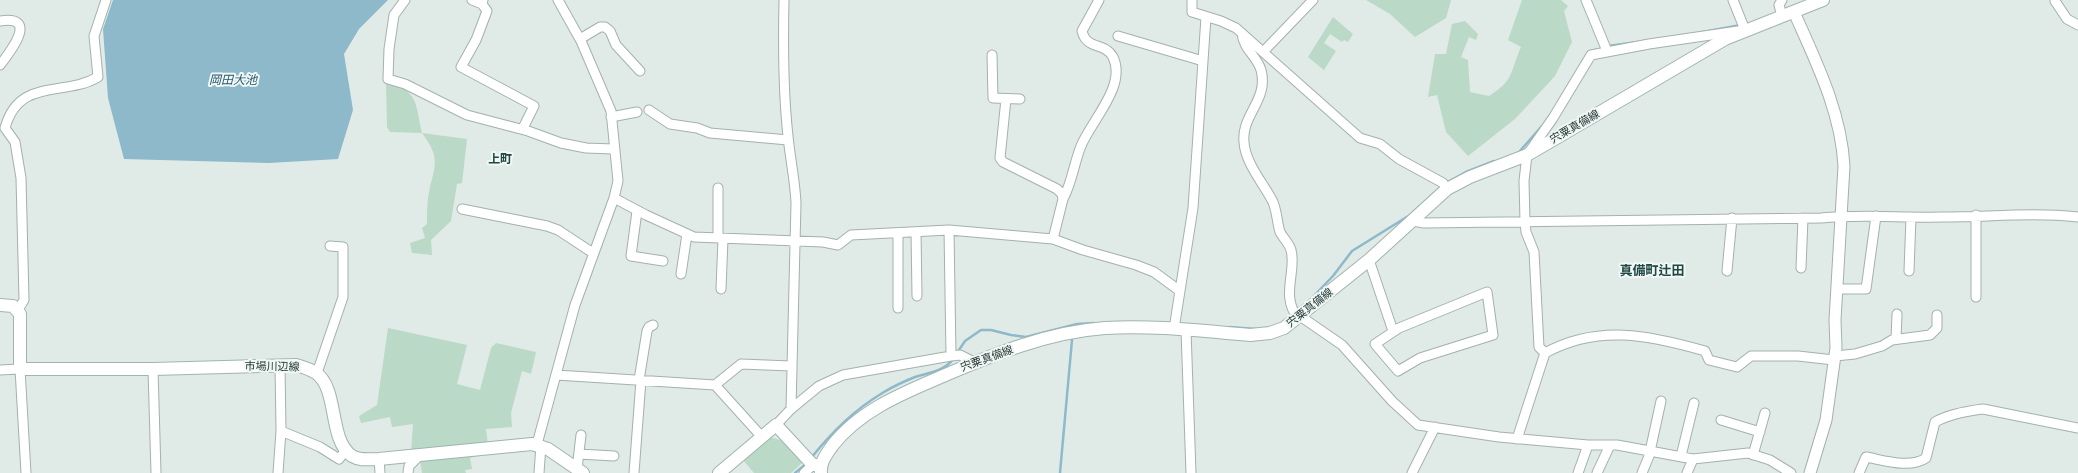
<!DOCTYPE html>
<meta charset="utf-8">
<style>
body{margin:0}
canvas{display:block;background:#e0eae7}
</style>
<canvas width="2078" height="473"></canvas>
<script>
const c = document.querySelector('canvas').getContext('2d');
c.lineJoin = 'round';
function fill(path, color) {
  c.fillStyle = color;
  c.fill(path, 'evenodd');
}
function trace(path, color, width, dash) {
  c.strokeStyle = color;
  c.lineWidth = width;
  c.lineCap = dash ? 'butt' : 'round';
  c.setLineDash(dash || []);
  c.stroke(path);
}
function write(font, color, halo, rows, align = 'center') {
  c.font = font + ' "Noto Sans","Noto Sans JP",sans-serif';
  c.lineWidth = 4;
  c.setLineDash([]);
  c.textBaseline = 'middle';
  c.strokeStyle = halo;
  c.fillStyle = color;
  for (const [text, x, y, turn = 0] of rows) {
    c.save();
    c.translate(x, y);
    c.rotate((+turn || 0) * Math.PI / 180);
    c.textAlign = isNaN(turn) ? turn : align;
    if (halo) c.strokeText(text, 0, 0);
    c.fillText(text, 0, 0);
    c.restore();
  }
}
fill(new Path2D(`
 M1366,0H1451L1446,18L1415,37L1390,14Z
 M1522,0H1561L1568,6L1564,11L1572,42L1555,76L1515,119L1468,156L1446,132L1437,95L1428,97L1435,54H1446L1452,24L1465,21L1478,34L1476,40L1469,37L1461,57L1468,60L1470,92L1489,96C1515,80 1510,71 1521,47L1508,40Z
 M1333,17L1353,34L1348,42L1344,40L1342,42L1330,34L1324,43L1336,51L1324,70L1308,57Z
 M386,82C419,91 415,103 422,133L467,139L462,183L457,184L451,221L431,240L432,255L412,253L410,243L425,238L422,228L427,224C427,213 427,202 429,192C435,164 441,159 422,133L390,132L387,127Z
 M388,328L467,345L457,384L480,390L491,348L496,343L536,352L531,374L522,371L511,413L512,427L486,429L488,445L482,455L470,458L472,469L465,470L466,473H422L419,453H411L413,424L392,427L390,417L361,423L359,416L377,405Z
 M770,437L783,441L802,463L791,473H754L743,460Z`), '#bbd9c7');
fill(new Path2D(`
 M113,0H388L359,29L344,54L353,110L338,159L269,163L124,159L108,98L103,29Z`), '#8db9ca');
trace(new Path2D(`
 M1703,32L1741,25
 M1608,46L1638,42
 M1592,51L1603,48
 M1582,62L1588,53
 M1519,152L1542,126
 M1446,183L1466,172L1494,161
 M1308,302L1333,276L1352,251L1410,215L1442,186
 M1229,327L1256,329
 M957,353L965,341L981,330H991L1011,335L1026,337L1077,324L1094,323
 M811,458C833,431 854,410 884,392C894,386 905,381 915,377C928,373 945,371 953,359
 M795,473L806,464
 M1060,473L1072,340`), '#8db9ca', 2.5);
const minor = new Path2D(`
 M405,0L394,15L389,49L388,79L405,84L467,115L528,131L561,143L586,148L613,149
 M472,0L482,4
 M483,0L482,4L487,11L476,40L461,67L534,106L524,126L526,130
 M784,0C783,45 783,91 788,136C790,158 795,180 796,203L791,409
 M1192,0V12L1221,21L1236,28L1360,138L1380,144L1399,159L1443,183L1447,189
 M1586,0L1607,51
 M1782,0L1779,5L1782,16
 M2055,1L2067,19L2078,25
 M0,21C39,15 11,51 0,65
 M1242,33C1243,49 1257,56 1261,70C1269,100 1241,115 1244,142C1245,163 1264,184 1273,202C1277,212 1277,222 1280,232C1283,238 1289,243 1291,250C1297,271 1280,296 1298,318
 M1118,36L1203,61
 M580,39L600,27H605L610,31L616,45L640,71
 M1263,52L1313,0
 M992,55L993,98L1020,99
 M1006,99L1000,158L1003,162L1057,189L1062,194L1063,199L1053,239
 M649,110L670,124L697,128L710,133L788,140
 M611,117L637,112
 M5,128C19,77 64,97 98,77L94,36L106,0
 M5,128L15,142L21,178L24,300L18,310
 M614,198L646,215L694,237L823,242L838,245L851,235L949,230L1053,239L1083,250L1136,265L1154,272L1180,291
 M1063,199C1072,183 1074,163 1081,146C1091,121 1127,86 1113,57C1104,41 1087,51 1082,31L1099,0
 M462,209L547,226L558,230L593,253
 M637,211L631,256L663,261
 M1976,215V297
 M1413,221L1424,223L1821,218C1861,214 1902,218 1943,217C1988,217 2033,212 2078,217
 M949,230L951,356
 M916,232L917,296
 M898,234V308
 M718,238V188
 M1369,260L1393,331
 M1801,268L1803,218
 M1727,271L1732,218
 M1909,271L1911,217
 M681,274L687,234
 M721,289L723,239
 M1837,289H1866L1876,216
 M1487,292L1493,335L1420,358L1398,371L1375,344L1399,328Z
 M1300,316L1342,345L1392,401L1418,425L1499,437L1588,445H1617L1693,459L1748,453L1770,460L1791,473
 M1174,329L1193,208L1206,17
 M1186,330L1191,473
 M1896,339L1897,314
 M1545,353L1539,347L1534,252L1526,232L1525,222L1524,181L1527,155L1553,118L1591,55L1649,44L1745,30L1733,0
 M1835,356L1855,354L1882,346L1892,340L1930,335L1937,328V315
 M153,369L156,473
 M0,370L20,369L26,473
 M317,373L343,297V247L330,246
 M556,375L715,385L762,437
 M639,380L647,331L649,327L653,325
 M715,385L741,364L791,366
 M1721,420L1760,432
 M776,425L791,409L819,386L843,375L951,356L960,355L974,362
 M281,431L320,447L339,459L346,450
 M1517,439L1545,353C1598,324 1649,335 1705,351L1709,360L1737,367L1751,356H1798L1834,360
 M537,444L575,305L614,198L618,181L611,111L581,41L558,0
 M579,454L614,456
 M1753,455L1765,413
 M1681,456L1694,403
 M379,459L380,473
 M577,469L581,435
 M278,473L281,431L280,365
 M408,473L409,466L419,456
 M539,473L541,445
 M634,473L641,380
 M804,473L813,465
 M1412,473L1435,427
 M1578,473L1588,445
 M1597,473L1610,445
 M1642,473L1649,456L1661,401
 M1687,473L1693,459
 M1859,473L1866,457C1883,460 1910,469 1926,458L1935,422C1949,414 1967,411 1983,409L2078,428`);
const tertiary = new Path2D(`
 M1794,12C1816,62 1841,111 1844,166L1835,320L1836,348L1826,420L1810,473`);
const secondary = new Path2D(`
 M0,305L13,306L20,314V369H153L296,365C303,367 310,369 316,373C339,389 328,440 352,456C360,461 370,459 379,459L532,444L548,449L583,473
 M719,473L776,425L813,465H821
 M821,473C820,462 826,455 832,446C860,410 903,393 943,376C994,354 1049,332 1105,328C1153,325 1202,331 1250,335L1270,333L1284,328L1369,260L1447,189L1470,177L1527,155L1546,144L1725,39L1823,0`);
trace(minor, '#a4b1ae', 11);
trace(tertiary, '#a4b1ae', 13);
trace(secondary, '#a1b4b0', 14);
trace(minor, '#fff', 9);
trace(tertiary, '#fff', 11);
trace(secondary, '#fff', 12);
write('11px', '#233835', '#f0f7f4', [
 ["宍粟真備線",1575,127,-30],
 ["宍粟真備線",1310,308,-38],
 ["宍粟真備線",987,359,-20],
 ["市場川辺線",272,367,1]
]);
write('italic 12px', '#23586e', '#f0f7f4', [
 ["岡田大池",233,81]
]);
write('bold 12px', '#214844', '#f0f7f4', [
 ["上町",500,160]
]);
write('bold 13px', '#214844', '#f0f7f4', [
 ["真備町辻田",1652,271]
]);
</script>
